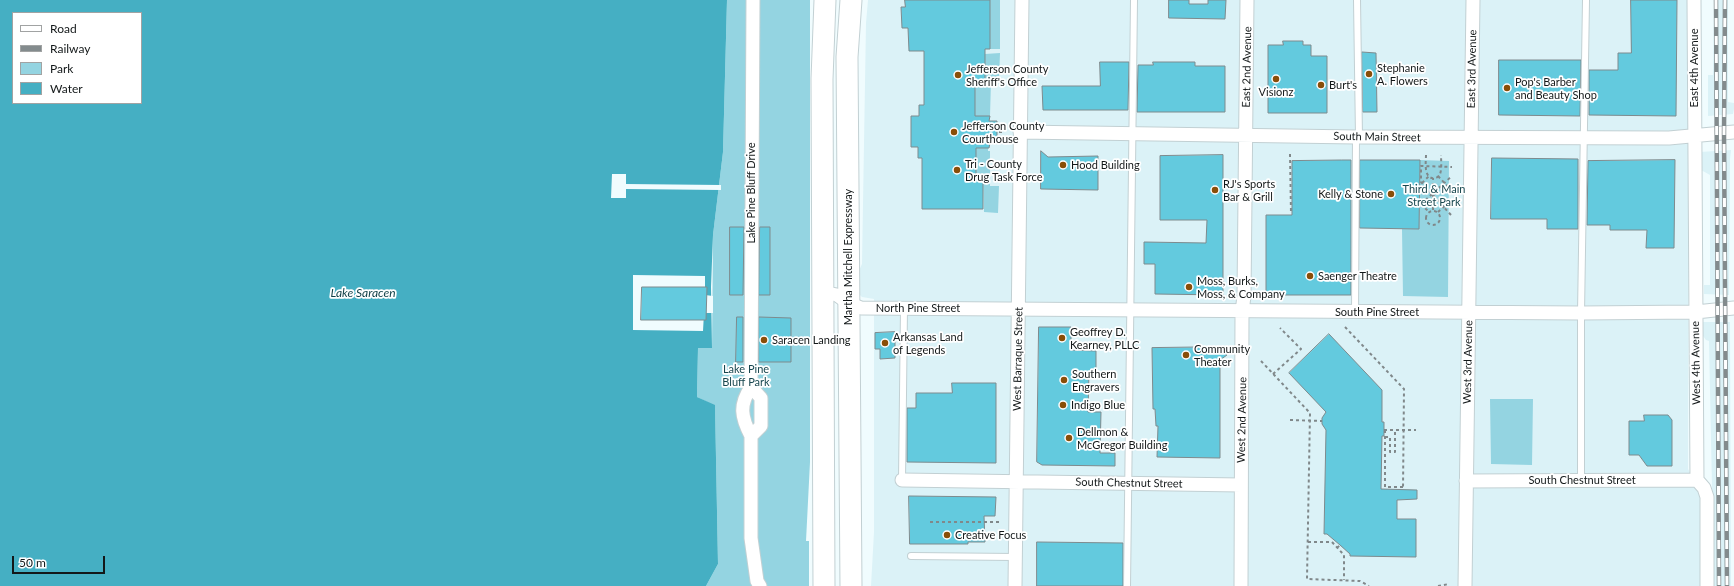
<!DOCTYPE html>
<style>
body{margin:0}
#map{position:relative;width:1734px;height:586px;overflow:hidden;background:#f0fcfe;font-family:Lato,sans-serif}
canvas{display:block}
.legend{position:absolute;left:12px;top:12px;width:130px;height:92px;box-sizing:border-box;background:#fff;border:1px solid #a1a3a3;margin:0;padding:5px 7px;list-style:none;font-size:12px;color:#131819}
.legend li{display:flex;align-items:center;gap:8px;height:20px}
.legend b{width:20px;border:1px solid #a1a3a3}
.scale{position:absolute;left:12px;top:556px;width:93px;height:18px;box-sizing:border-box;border:2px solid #131819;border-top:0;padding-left:5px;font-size:12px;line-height:14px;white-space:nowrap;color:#131819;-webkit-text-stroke:3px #fff;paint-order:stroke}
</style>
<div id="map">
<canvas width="1734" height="586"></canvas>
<ul class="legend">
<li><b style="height:5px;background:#fff"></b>Road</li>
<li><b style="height:5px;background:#838b8d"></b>Railway</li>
<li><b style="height:11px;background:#94d4e1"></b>Park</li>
<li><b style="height:11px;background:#45afc3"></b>Water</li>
</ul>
<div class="scale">50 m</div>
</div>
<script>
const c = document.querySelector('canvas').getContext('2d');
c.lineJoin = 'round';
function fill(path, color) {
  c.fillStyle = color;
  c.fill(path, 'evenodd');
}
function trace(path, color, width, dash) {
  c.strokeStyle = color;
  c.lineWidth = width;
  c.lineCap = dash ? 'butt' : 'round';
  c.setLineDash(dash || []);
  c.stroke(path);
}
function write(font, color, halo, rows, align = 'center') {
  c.font = font + ' Lato,sans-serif';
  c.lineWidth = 3.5;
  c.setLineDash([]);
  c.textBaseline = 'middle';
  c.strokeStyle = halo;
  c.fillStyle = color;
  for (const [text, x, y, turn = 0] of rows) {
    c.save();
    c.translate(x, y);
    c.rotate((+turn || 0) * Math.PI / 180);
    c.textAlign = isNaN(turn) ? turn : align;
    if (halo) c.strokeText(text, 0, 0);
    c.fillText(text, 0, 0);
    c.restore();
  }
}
fill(new Path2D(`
 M868,0H1688L1689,77L1688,469L1704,496V586H871L874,532V299L862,297L856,291L857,275L862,264L866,23Z
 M1714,0H1728V102L1734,103V109L1733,114L1708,116V75H1713Z
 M1731,150L1730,159L1729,295L1704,294V285H1710V175L1701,170L1700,152Z
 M1701,322H1730L1731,586H1714L1709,341L1706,340L1701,333Z`), '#dbf2f7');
fill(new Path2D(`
 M727,0H810V462L806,541H809V586H706L718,564L715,406L697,397L698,348H712L713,235L723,152Z
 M990,0H1000V49H990Z
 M1000,53L999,80H991L990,116H975V86H985V54Z
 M976,148H988V151H990V186H999L998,213L984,212L983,178L976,177Z
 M1420,160L1449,161L1448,297L1403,296L1402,229H1419Z
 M1490,399H1533L1532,465L1491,464Z`), '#94d4e1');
fill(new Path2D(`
 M0,0H727L723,152L713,235L711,287L712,348H698L697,397L715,405L718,564L706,586H0ZM13,13H141V103H13Z`), '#45afc3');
fill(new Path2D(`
 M612,174H626V184L721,185V190L626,189V198H611Z
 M633,275L705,276V295L713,296V313H704L703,331L633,330Z`), '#f0fcfe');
const building = new Path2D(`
 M905,0H990V49H985V86H975V116H990L989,121H997V143H990L989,148H976V177H983V209H922V158H918V147H911V116H919V105H924V51H909L908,28H902L901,7H905Z
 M1169,0H1189V4H1208V0H1226L1225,19L1169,18Z
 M1631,0H1677L1676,116L1589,115V70H1618V53H1631Z
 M1283,41H1303V45H1311V56H1327V113H1268V45H1283Z
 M1362,52L1376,53L1377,112H1363Z
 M1499,60H1581L1580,116L1499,115Z
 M1100,62H1129L1128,110H1043L1042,86H1100Z
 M1153,62H1195V66H1225V112H1137L1138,65H1153Z
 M1041,151L1048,157L1098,156V190L1041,189Z
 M1223,155V295L1155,294V264H1144V242L1206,243L1207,220H1160V156Z
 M1492,158L1578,159V229H1547V219H1491Z
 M1342,160H1351V295H1266V215H1292V161Z
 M1360,160H1420L1419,229L1360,228Z
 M1675,160L1674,248H1646L1647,230H1610V225H1587L1588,161Z
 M730,227H744L743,295H730Z
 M760,227H770V295H759Z
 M642,287H707L706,320H641Z
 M737,317H743V362H736Z
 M759,317L791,318V362H759Z
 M1039,327H1071V350L1096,351V372H1089L1088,412H1101L1100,453H1115V466L1042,465L1037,462Z
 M895,332V358L880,359V349H875V333Z
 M1329,334L1382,390V422H1384V436H1382L1381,489L1417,490V499L1397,500V519H1416V557L1350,556V554L1340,545L1327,534H1324L1326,430L1322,424V418L1326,412L1289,373Z
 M1218,347L1227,355L1220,360V458L1157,457L1158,426H1156L1155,409H1153L1152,348Z
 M952,383H996V463L907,462V408H916V393H952Z
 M1644,415H1668L1672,420V466H1647L1639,455H1629V421H1644Z
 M909,496L996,497L995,516H984L985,542H968V544H910Z
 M1037,542L1123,543V586H1037Z`);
fill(building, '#63cade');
trace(building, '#7e8b8e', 1);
const service = new Path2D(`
 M1357,0L1359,137
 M1355,312L1356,137
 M902,480L904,308
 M1581,480V313L1586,0
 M911,556L1015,557
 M1127,586L1134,0`);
const minor = new Path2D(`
 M753,0L751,387C739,405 741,417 751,436V538L757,581L760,586
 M1694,0L1697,480L1704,488L1707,497V586
 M1020,132L1356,137L1669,138L1734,132
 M822,292L837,295L848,303L861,308L1581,313L1696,312L1734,308
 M751,387L761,398V426L751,436
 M902,480L1241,485
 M1466,481L1697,480
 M1015,586L1022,0
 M1241,586L1242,312L1244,296L1247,0
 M1465,586L1473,0`);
const trunk = new Path2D(`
 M824,586L822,79L825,0
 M851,586L847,57L851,0`);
trace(service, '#c2d0d3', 8);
trace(minor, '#c2d0d3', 15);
trace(trunk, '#c2d0d3', 23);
trace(new Path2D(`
 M999,132H1003
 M1290,154L1291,214
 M1426,155C1426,161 1423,180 1435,178C1437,178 1439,176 1440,174C1442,169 1441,160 1441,155
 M1438,176L1451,190
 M1422,183L1429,176
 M1421,204L1452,176
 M1421,204L1429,212
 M1433,210V178
 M1426 218a7 7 0 1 1 14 0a7 7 0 1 1-14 0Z
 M1438,212L1451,200
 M1451,215L1421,182V166L1452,167
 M1345,327L1404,389L1403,489
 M1261,361L1310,413L1307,579L1360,581L1369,586
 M1273,374L1301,349L1280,328
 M1290,420L1322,421
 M1384,430H1416
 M1385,430V487H1403
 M1385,437H1390V452H1395V430
 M930,522H999
 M1308,542H1332L1344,555V580
 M1337,548L1340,545
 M1438,586L1449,584`), '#80888a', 2, [3, 3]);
trace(service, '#fff', 6);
trace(minor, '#fff', 13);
trace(trunk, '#fff', 21);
const rail = new Path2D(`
 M1716,0L1719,586
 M1725,0L1724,133L1727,586`);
trace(rail, '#838b8d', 4.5);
trace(rail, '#fff', 3, [9]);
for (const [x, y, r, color] of [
 [1369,74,4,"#894e08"],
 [958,75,4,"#894e08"],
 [1276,79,4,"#894e08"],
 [1321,85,4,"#894e08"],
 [1507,88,4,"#894e08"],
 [954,132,4,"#894e08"],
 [1063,165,4,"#894e08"],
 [957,170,4,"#894e08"],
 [1215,190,4,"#894e08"],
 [1391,194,4,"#894e08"],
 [1310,276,4,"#894e08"],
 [1189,287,4,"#894e08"],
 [1062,338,4,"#894e08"],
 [764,340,4,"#894e08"],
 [885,343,4,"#894e08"],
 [1186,355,4,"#894e08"],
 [1064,380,4,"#894e08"],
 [1063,405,4,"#894e08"],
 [1069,438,4,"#894e08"],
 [947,535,4,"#894e08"]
]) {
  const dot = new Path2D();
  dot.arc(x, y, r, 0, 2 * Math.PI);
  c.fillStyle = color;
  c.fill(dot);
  trace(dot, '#fff', 1.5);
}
write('11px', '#131819', '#fff', [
 ["East 2nd Avenue",1247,67,-89],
 ["East 4th Avenue",1694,68,-90],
 ["East 3rd Avenue",1472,69,-89],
 ["South Main Street",1377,137,1],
 ["Lake Pine Bluff Drive",751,193,-90],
 ["Martha Mitchell Expressway",848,257,-90],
 ["North Pine Street",918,308],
 ["South Pine Street",1377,312],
 ["West Barraque Street",1018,359,-89],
 ["West 3rd Avenue",1468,362,-89],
 ["West 4th Avenue",1696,363,-91],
 ["West 2nd Avenue",1242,420,-89],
 ["South Chestnut Street",1582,480],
 ["South Chestnut Street",1129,483,1]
]);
write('11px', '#131819', '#fff', [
 ["Stephanie",1377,68],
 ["A. Flowers",1377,81],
 ["Jefferson County",966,69],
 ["Sheriff's Office",966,82],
 ["Pop's Barber",1515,82],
 ["and Beauty Shop",1515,95],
 ["Burt's",1329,85],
 ["Visionz",1276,92,"center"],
 ["Jefferson County",962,126],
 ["Courthouse",962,139],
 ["Tri - County",965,164],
 ["Drug Task Force",965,177],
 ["Hood Building",1071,165],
 ["RJ's Sports",1223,184],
 ["Bar & Grill",1223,197],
 ["Kelly & Stone",1383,194,"right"],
 ["Saenger Theatre",1318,276],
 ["Moss, Burks,",1197,281],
 ["Moss, & Company",1197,294],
 ["Geoffrey D.",1070,332],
 ["Kearney, PLLC",1070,345],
 ["Arkansas Land",893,337],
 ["of Legends",893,350],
 ["Saracen Landing",772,340],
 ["Community",1194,349],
 ["Theater",1194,362],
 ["Southern",1072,374],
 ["Engravers",1072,387],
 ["Indigo Blue",1071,405],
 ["Dellmon &",1077,432],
 ["McGregor Building",1077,445],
 ["Creative Focus",955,535]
], 'left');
write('11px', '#18474f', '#fff', [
 ["Third & Main",1434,189],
 ["Street Park",1434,202],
 ["Lake Pine",746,369],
 ["Bluff Park",746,382]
]);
write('italic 12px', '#0d3e46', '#fff', [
 ["Lake Saracen",363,293]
]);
</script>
